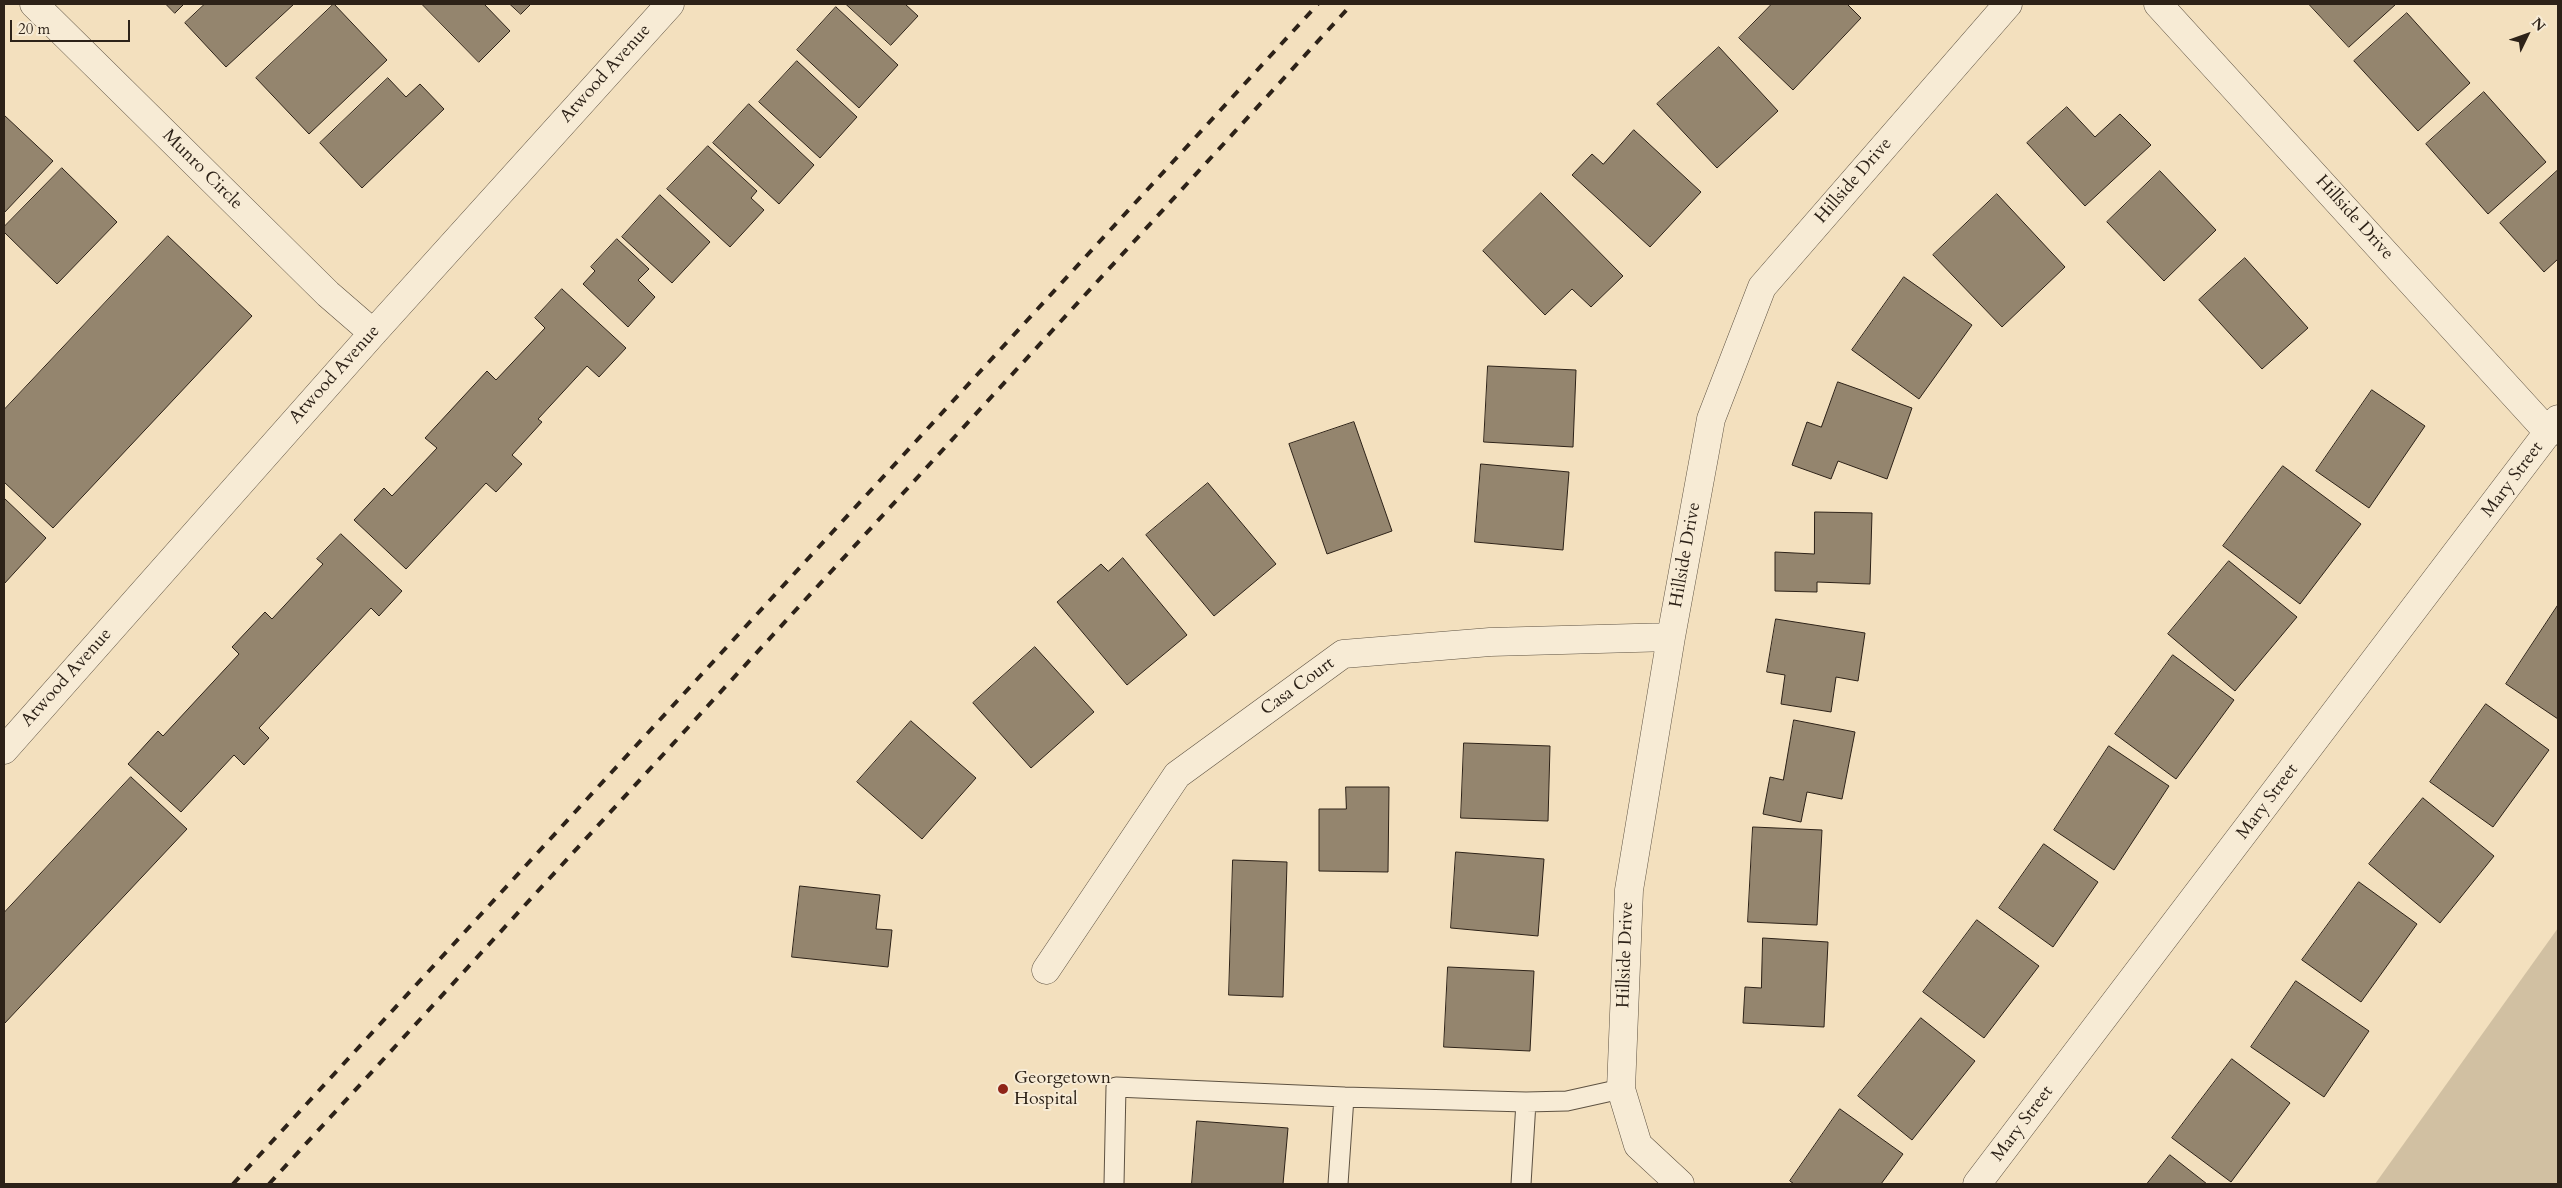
<!DOCTYPE html>
<style>
body{margin:0}
#map{position:relative;width:2562px;height:1188px;overflow:hidden;background:#f3e0be;font-family:Cardo,serif}
canvas{display:block}
.frame{position:absolute;inset:0;border:5px solid #2d2218;pointer-events:none}
.north{position:absolute;left:2502px;top:10px;width:50px;height:50px;-webkit-text-stroke:4px #f7ebd5;paint-order:stroke;rotate:48deg;font-size:14px;font-weight:700;line-height:20px;text-align:center;color:#2d2218}
.north::after{content:'';display:block;margin:auto;width:18px;height:22px;background:#2d2218;clip-path:polygon(50% 0,100% 100%,50% 72%,0 100%)}
.scale{position:absolute;left:10px;top:20px;width:120px;height:22px;box-sizing:border-box;border:2px solid #2d2218;border-top:0;padding-left:6px;font-size:15px;line-height:18px;white-space:nowrap;color:#2d2218;-webkit-text-stroke:4px #f7ebd5;paint-order:stroke}
</style>
<div id="map">
<canvas width="2562" height="1188"></canvas>
<div class="frame"></div>
<div class="north">N</div>
<div class="scale">20 m</div>
</div>
<script>
const c = document.querySelector('canvas').getContext('2d');
c.lineJoin = 'round';
function fill(path, color) {
  c.fillStyle = color;
  c.fill(path, 'evenodd');
}
function trace(path, color, width, dash) {
  c.strokeStyle = color;
  c.lineWidth = width;
  c.lineCap = dash ? 'butt' : 'round';
  c.setLineDash(dash || []);
  c.stroke(path);
}
function write(font, color, halo, rows, align = 'center') {
  c.font = font + ' Cardo,serif';
  c.lineWidth = 4;
  c.setLineDash([]);
  c.textBaseline = 'middle';
  c.strokeStyle = halo;
  c.fillStyle = color;
  for (const [text, x, y, turn = 0] of rows) {
    c.save();
    c.translate(x, y);
    c.rotate((+turn || 0) * Math.PI / 180);
    c.textAlign = isNaN(turn) ? turn : align;
    if (halo) c.strokeText(text, 0, 0);
    c.fillText(text, 0, 0);
    c.restore();
  }
}
fill(new Path2D(`
 M2558,928V1184H2375Z`), '#d1c0a2');
const building = new Path2D(`
 M166,4H184L175,13Z
 M205,4H294L226,67L185,23Z
 M334,4L387,60L309,134L256,78Z
 M422,4H484L510,31L479,62Z
 M510,4H531L521,14Z
 M846,4H905L918,16L891,45Z
 M1772,4H1847L1861,18L1793,90L1739,38Z
 M2309,4H2396L2349,47Z
 M836,7L898,65L859,108L797,50Z
 M2407,13L2470,83L2418,131L2354,61Z
 M1719,47L1778,111L1717,168L1657,104Z
 M797,61L857,117L820,158L759,102Z
 M388,78L406,97L420,84L444,109L362,188L320,143Z
 M2484,92L2546,162L2488,214L2426,144Z
 M749,104L814,165L779,204L713,143Z
 M2067,107L2095,137L2120,114L2151,145L2085,206L2027,143Z
 M4,115L53,161L4,213Z
 M1634,130L1701,192L1650,247L1572,175L1592,154L1603,164Z
 M708,146L757,191L751,198L764,210L730,247L667,189Z
 M62,168L117,222L57,284L4,232V227Z
 M2558,170V259L2544,272L2500,223Z
 M2160,171L2216,230L2164,281L2107,222Z
 M1541,193L1623,276L1591,307L1572,289L1545,315L1483,251Z
 M1997,194L2065,267L2002,327L1933,255Z
 M660,195L710,242L672,283L622,237Z
 M168,236L252,316L53,528L4,482V410Z
 M617,239L649,269L638,280L655,297L628,327L583,284L595,271L591,267Z
 M2245,258L2308,328L2262,369L2199,300Z
 M1904,277L1972,325L1919,399L1852,350Z
 M562,289L626,348L599,377L587,366L538,419L542,422L512,455L522,464L496,492L486,483L406,569L354,520L384,488L392,496L437,448L425,438L487,371L496,380L545,328L535,318Z
 M1488,366L1576,370L1573,447L1484,442Z
 M1838,382L1912,408L1887,479L1838,461L1831,479L1792,465L1807,422L1821,427Z
 M2372,390L2425,426L2369,508L2316,471Z
 M1354,422L1392,531L1327,554L1289,444Z
 M1481,464L1569,472L1563,550L1475,542Z
 M2283,466L2361,524L2300,604L2223,546Z
 M1208,483L1276,564L1214,616L1146,535Z
 M4,498L46,538L4,584Z
 M1815,512L1872,513L1870,584L1817,582V592L1775,591V552L1814,554Z
 M341,534L402,591L379,616L371,608L259,728L269,738L244,765L234,755L181,812L128,764L158,731L163,736L239,654L232,647L265,612L272,619L323,564L317,559Z
 M1123,558L1187,635L1127,685L1057,602L1101,564L1108,571Z
 M2229,561L2297,617L2235,691L2168,634Z
 M2558,605V719L2506,684Z
 M1776,619L1865,633L1858,681L1836,677L1831,712L1781,704L1785,675L1767,672Z
 M1035,647L1094,712L1031,768L973,703Z
 M2173,655L2234,700L2176,779L2115,734Z
 M2486,704L2549,750L2493,827L2430,782Z
 M1794,720L1855,732L1842,799L1807,792L1801,822L1763,814L1770,777L1783,780Z
 M911,721L976,778L922,839L857,782Z
 M1464,743L1550,746L1548,821L1461,818Z
 M2109,746L2169,786L2114,870L2054,830Z
 M131,777L187,829L4,1024V913Z
 M1346,787H1389L1388,872L1319,871V809H1346Z
 M2423,798L2494,856L2440,923L2369,864Z
 M1753,827L1822,830L1817,925L1748,922Z
 M2044,844L2098,882L2053,947L1999,908Z
 M1456,852L1544,859L1538,936L1451,928Z
 M1233,860L1287,862L1283,997L1229,995Z
 M2359,882L2417,924L2361,1002L2302,960Z
 M800,886L880,895L876,929L892,930L888,967L792,957Z
 M1977,920L2039,966L1984,1038L1923,992Z
 M1763,938L1828,942L1824,1027L1743,1023L1745,987L1761,988Z
 M1448,967L1534,971L1530,1051L1444,1047Z
 M2296,981L2369,1031L2324,1097L2251,1047Z
 M1921,1018L1975,1061L1912,1140L1858,1096Z
 M2232,1059L2290,1103L2231,1182L2172,1138Z
 M1840,1109L1903,1154L1881,1184H1794L1790,1181Z
 M1197,1121L1288,1128L1283,1184H1192Z
 M2170,1155L2207,1184H2147Z`);
fill(building, '#94856e');
trace(building, '#2d2218', 1);
const service = new Path2D(`
 M1114,1184L1116,1087L1344,1097L1526,1102
 M1338,1184L1344,1097
 M1521,1184L1526,1102L1567,1101L1621,1089`);
const minor = new Path2D(`
 M34,4L328,294L373,333
 M2158,4L2549,433
 M4,750L373,333L670,4
 M1046,970L1177,775L1343,654L1490,642L1671,637
 M1680,1184L1638,1145L1621,1089L1629,890L1671,637L1711,419L1762,287L2008,4
 M1977,1184L2558,419`);
trace(service, '#5e5242', 21);
trace(minor, '#5e5242', 29);
trace(service, '#f7ebd5', 19);
trace(minor, '#f7ebd5', 28);
trace(new Path2D(`
 M233,1184L1318,4
 M269,1184L1352,4`), '#2d2218', 4, [9, 9]);
for (const [x, y, r, color] of [
 [1003,1089,6,"#8f2418"]
]) {
  const dot = new Path2D();
  dot.arc(x, y, r, 0, 2 * Math.PI);
  c.fillStyle = color;
  c.fill(dot);
  trace(dot, '#f7ebd5', 2);
}
write('18px', '#2d2218', '#f7ebd5', [
 ["Atwood Avenue",606,74,-48],
 ["Munro Circle",202,170,45],
 ["Hillside Drive",1854,181,-49],
 ["Hillside Drive",2354,218,48],
 ["Atwood Avenue",335,375,-48],
 ["Mary Street",2513,480,-53],
 ["Hillside Drive",1686,555,-80],
 ["Atwood Avenue",67,678,-48],
 ["Casa Court",1298,687,-36],
 ["Mary Street",2268,802,-53],
 ["Hillside Drive",1626,955,-88],
 ["Mary Street",2023,1124,-53]
]);
write('18px', '#2d2218', '#f7ebd5', [
 ["Georgetown",1014,1079],
 ["Hospital",1014,1100]
], 'left');
</script>
